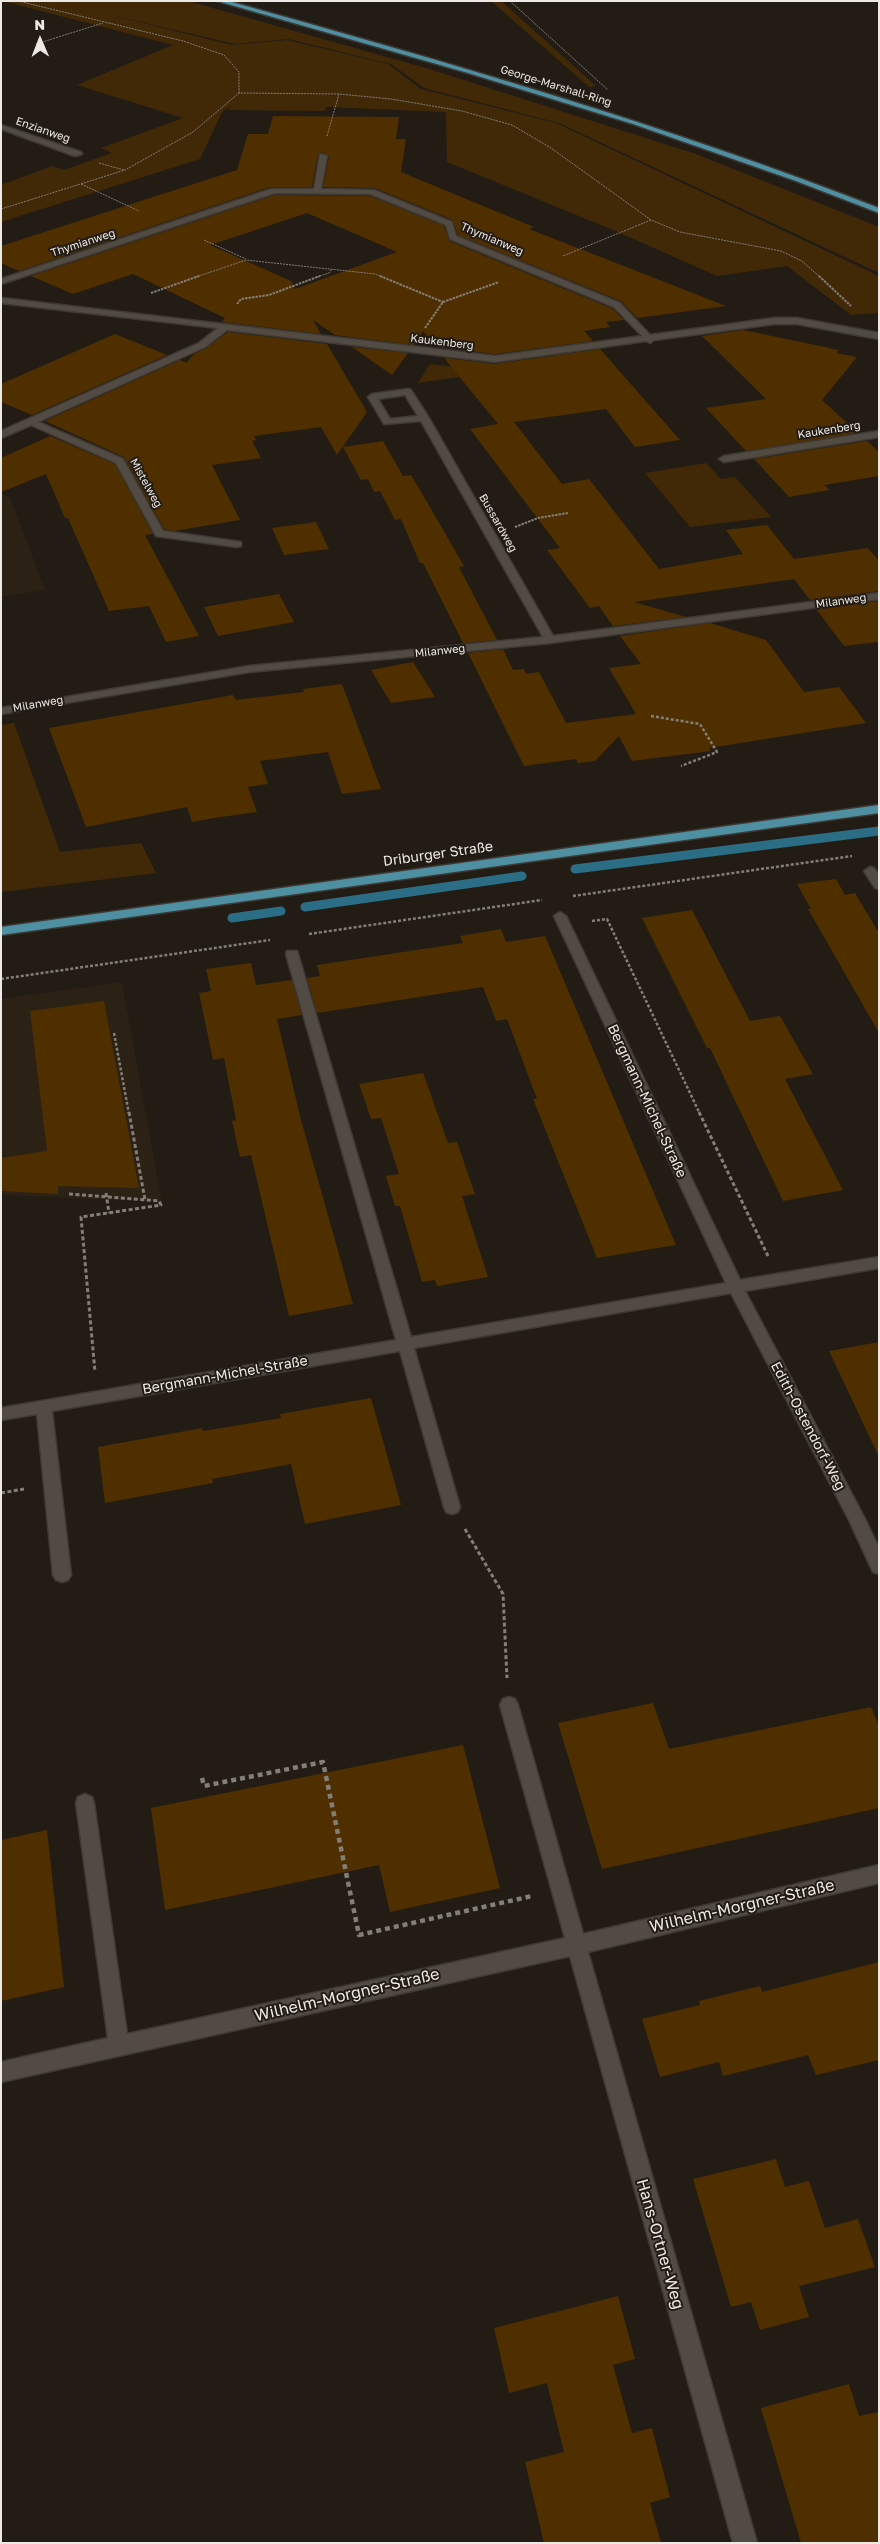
<!DOCTYPE html>
<meta charset="utf-8">
<style>
body{margin:0}
#map{position:relative;width:880px;height:2544px;overflow:hidden;background:#221c15;font-family:"Golos Text",sans-serif}
canvas{display:block}
.frame{position:absolute;inset:0;border:2px solid #ede9e4;pointer-events:none}
.north{position:absolute;left:15px;top:15px;width:50px;height:50px;-webkit-text-stroke:4px #221c15;paint-order:stroke;rotate:359deg;font-size:14px;font-weight:700;line-height:20px;text-align:center;color:#ede9e4}
.north::after{content:'';display:block;margin:auto;width:18px;height:22px;background:#ede9e4;clip-path:polygon(50% 0,100% 100%,50% 72%,0 100%)}
</style>
<div id="map">
<canvas width="880" height="2544"></canvas>
<div class="frame"></div>
<div class="north">N</div>
</div>
<script>
const c = document.querySelector('canvas').getContext('2d');
c.lineJoin = 'round';
function fill(path, color) {
  c.fillStyle = color;
  c.fill(path, 'evenodd');
}
function trace(path, color, width, dash) {
  c.strokeStyle = color;
  c.lineWidth = width;
  c.lineCap = dash ? 'butt' : 'round';
  c.setLineDash(dash || []);
  c.stroke(path);
}
function write(font, color, halo, rows, align = 'center') {
  c.font = font + ' "Golos Text",sans-serif';
  c.lineWidth = 4;
  c.setLineDash([]);
  c.textBaseline = 'middle';
  c.strokeStyle = halo;
  c.fillStyle = color;
  for (const [text, x, y, turn = 0] of rows) {
    c.save();
    c.translate(x, y);
    c.rotate((+turn || 0) * Math.PI / 180);
    c.textAlign = isNaN(turn) ? turn : align;
    if (halo) c.strokeText(text, 0, 0);
    c.fillText(text, 0, 0);
    c.restore();
  }
}
fill(new Path2D(`
 M1,493L10,497L45,590L1,597Z
 M122,982L162,1202L1,1195V999Z`), '#2b2115');
fill(new Path2D(`
 M2,1H188L426,68L696,154L879,227V273L559,123L424,88L391,64L288,39L235,44L102,13L232,45L287,40L388,64L421,89L556,123L879,276V313L851,315L787,266L717,276L618,232L447,162L446,112L326,107L324,111L228,110L232,105L222,112L200,159L1,222V185L52,166L64,170L112,153L101,148L183,118L77,85L173,45Z
 M491,1H501L596,86L589,87Z
 M430,364L494,372L418,383Z
 M706,463L721,479L735,477L771,517L690,527L645,473Z
 M14,723L60,852L141,843L156,873L1,892V725Z`), '#412908');
trace(new Path2D(`
 M575,869L879,831
 M305,907L522,876
 M232,918L281,911`), '#2b6d84', 9);
fill(new Path2D(`
 M273,116L399,117L396,139H406L401,172L534,227L529,229L726,306L637,318L621,301L458,235L453,220L375,188L323,187L329,156L321,152L318,154L312,187H270L19,271L1,263V246L237,170L248,134H268Z
 M275,195L370,196L444,226L449,241L613,309L624,320L606,322L610,327L584,331L593,341L495,354L436,347L423,331L414,345L335,335L313,320L321,334L222,322L225,318L133,274L73,294L31,276ZM307,213L397,252L295,289L291,281L210,245Z
 M743,330L839,350L836,353L857,357L822,400L858,433L746,451L706,408L766,399L702,336Z
 M228,332L327,344L367,412L337,455L321,427L254,436L256,440L252,441L261,458L212,465L240,520L174,531L164,529L124,457L45,421L180,360L186,363L194,354L206,348Z
 M115,334L167,355L32,415L1,402V384Z
 M352,347L408,353L392,375Z
 M600,349L680,440L635,447L606,409L514,422L562,484L589,479L659,569L743,554L726,530L767,525L794,559L868,548L879,561V591L810,600L794,579L634,602L686,617L613,626L599,606L590,608L547,550L560,548L470,429L498,424L444,358L495,364Z
 M50,436L115,464L153,534L145,535L199,636L166,642L149,606L109,611L68,518H65L46,474L1,492V458Z
 M383,441L403,476L411,475L434,514L464,566L459,567L497,640L463,643L423,563H420L401,519L395,520L380,491L374,492L368,479L361,480L343,447Z
 M867,441L879,452V476L824,485L830,490L789,497L754,459Z
 M316,522L329,549L284,555L272,528Z
 M279,594L294,622L218,636L204,607Z
 M879,601V642L844,646L816,609Z
 M710,623L766,640L804,692L839,687L866,723L709,748L711,751L632,761L619,736L595,761L578,763L576,759L524,766L468,653L503,649L513,670L524,669L526,674L539,672L566,723L636,714L609,668L641,664L620,636Z
 M413,662L435,697L391,703L371,670Z
 M342,684L381,789L342,794L328,752L260,761L268,784L248,787L257,812L214,818L192,822L187,807L86,827L49,728L233,695L236,700L304,692L303,689Z
 M836,879L845,895L855,893L879,933V1033L808,909H811L797,884Z
 M692,910L750,1021L780,1016L813,1074L785,1079L843,1190L783,1201L710,1048H707L642,918Z
 M501,929L506,942L545,936L676,1245L597,1258L533,1099H537L507,1019L496,1021L483,987L317,1013L307,978L320,976L317,965L463,943L460,936Z
 M251,963L256,985L292,980L302,1015L277,1019L301,1120L353,1304L289,1316L251,1155L240,1157L232,1121L236,1120L224,1058L213,1060L199,993L211,991L206,969Z
 M104,1001L139,1188L58,1186V1194L1,1191V1158L47,1151L30,1011Z
 M423,1073L448,1143L457,1142L475,1194L462,1196L488,1277L437,1286L435,1280L422,1282L400,1206H395L386,1176L399,1174L381,1118L371,1119L359,1084Z
 M879,1342V1457L829,1351Z
 M371,1398L401,1505L305,1524L291,1464L212,1479L213,1483L105,1503L98,1447L202,1428L203,1431L281,1418L280,1414Z
 M653,1703L669,1749L871,1707L879,1726V1808L602,1869L558,1723Z
 M463,1745L500,1888L390,1912L379,1865L165,1910L151,1808Z
 M47,1830L64,1987L1,2001V1840Z
 M879,1962V2060L816,2075L808,2055L723,2076L719,2062L660,2077L642,2019L700,2005L699,2001L760,1986L762,1992Z
 M776,2159L785,2187L809,2181L825,2228L858,2219L875,2267L799,2286L809,2317L760,2330L751,2302L731,2307L693,2179Z
 M618,2296L635,2359L613,2365L632,2433L652,2428L670,2497L650,2503L661,2543H544L525,2462L564,2452L547,2383L509,2393L494,2328Z
 M849,2384L859,2416L879,2412V2543H801L761,2408Z`), '#4f2f00');
const minor = new Path2D(`
 M1,125L81,152L82,154L75,156L1,129Z
 M320,154L327,156L321,189L374,190L452,222L456,236L620,303L650,335L774,318H797L879,333V339L797,324H774L654,340L650,343L646,341L495,362L227,330L205,347L38,422L123,459L163,531L241,542V546L237,547L156,536L116,463L31,425L1,438V431L199,343L218,328L1,303V298L495,356L642,336L614,307L450,239L446,225L370,194L275,193L1,284V279L271,189H314Z
 M408,389L411,390L429,418L553,636L879,593V599L550,643L249,672L1,714V708L249,666L543,637L421,421L384,424L368,397L372,394ZM405,395L418,416L390,419L378,399Z
 M879,431V437L724,462L719,459L724,456Z
 M870,867L874,868L879,875V889L875,888L864,871Z
 M560,912L566,916L740,1280L879,1257V1268L745,1291L865,1519L879,1548V1574L873,1572L849,1520L731,1293L414,1348L460,1507L458,1512L452,1514L446,1512L444,1507L400,1351L52,1411L71,1575L68,1580L62,1582L56,1580L53,1575L37,1414L1,1420V1408L396,1340L286,954L287,951H297L298,954L411,1337L726,1283L554,916Z
 M509,1697L515,1699L518,1705L583,1934L879,1865V1883L588,1952L757,2543H733L570,1956L1,2082V2062L108,2038L76,1803L78,1797L85,1794L92,1797L94,1803L127,2034L565,1938L500,1705L503,1699Z`);
const major = new Path2D(`
 M217,1H228C448,62 666,125 879,208V213L796,181L633,124L468,73Z
 M879,805V813L1,935V927Z`);
trace(minor, '#3e3934', 3);
trace(major, '#3e3934', 3);
trace(new Path2D(`
 M18,1L183,41L224,55L239,72V93
 M510,1L608,90
 M36,44L103,23
 M327,136L339,94
 M99,163L124,170
 M81,184L139,211
 M1,209L125,170L193,132L239,93L339,94L391,99L462,111L512,125L551,148L651,220L680,232L781,251L802,261L820,277
 M204,240L246,259
 M563,256L651,220
 M196,277L246,260L375,274L383,277
 M317,277L329,273L332,269`), '#837e78', 1, [2, 1]);
trace(new Path2D(`
 M380,276L443,302
 M819,276L851,306
 M151,293L199,276
 M237,304L241,299L269,295L320,276
 M425,328L443,302L499,282
 M515,527L538,518L568,513`), '#837e78', 2, [2.5, 1]);
trace(new Path2D(`
 M651,716L700,724L717,752L681,766
 M573,896L852,856
 M592,921L607,919L700,1114
 M309,934L542,900
 M1,979L270,940
 M114,1033L129,1114`), '#837e78', 2.5, [3, 2]);
trace(new Path2D(`
 M129,1112L145,1200
 M699,1112L768,1256
 M106,1193L109,1213
 M69,1194L159,1201L161,1205L81,1217L95,1372
 M1,1493L24,1489
 M465,1529L503,1594L507,1678`), '#837e78', 3, [4, 2.5]);
trace(new Path2D(`
 M202,1778L204,1786L323,1762L359,1935L532,1896`), '#837e78', 4.5, [5, 4]);
fill(minor, '#524b43');
fill(major, '#4e8fa2');
write('11px', '#ede9e4', '#221c15', [
 ["George-Marshall-Ring",556,86,17],
 ["Enzianweg",43,130,19],
 ["Thymianweg",492,239,23],
 ["Thymianweg",83,243,-18],
 ["Kaukenberg",442,342,7],
 ["Kaukenberg",829,430,-9],
 ["Mistelweg",146,483,61],
 ["Bussardweg",498,523,60],
 ["Milanweg",841,601,-8],
 ["Milanweg",440,651,-6],
 ["Milanweg",38,704,-10]
]);
write('14px', '#ede9e4', '#221c15', [
 ["Driburger Straße",438,854,-8],
 ["Bergmann-Michel-Straße",647,1101,65],
 ["Bergmann-Michel-Straße",225,1375,-10],
 ["Edith-Ostendorf-Weg",808,1426,62]
]);
write('16px', '#ede9e4', '#221c15', [
 ["Wilhelm-Morgner-Straße",742,1906,-13],
 ["Wilhelm-Morgner-Straße",347,1995,-13],
 ["Hans-Ortner-Weg",660,2244,74]
]);
</script>
